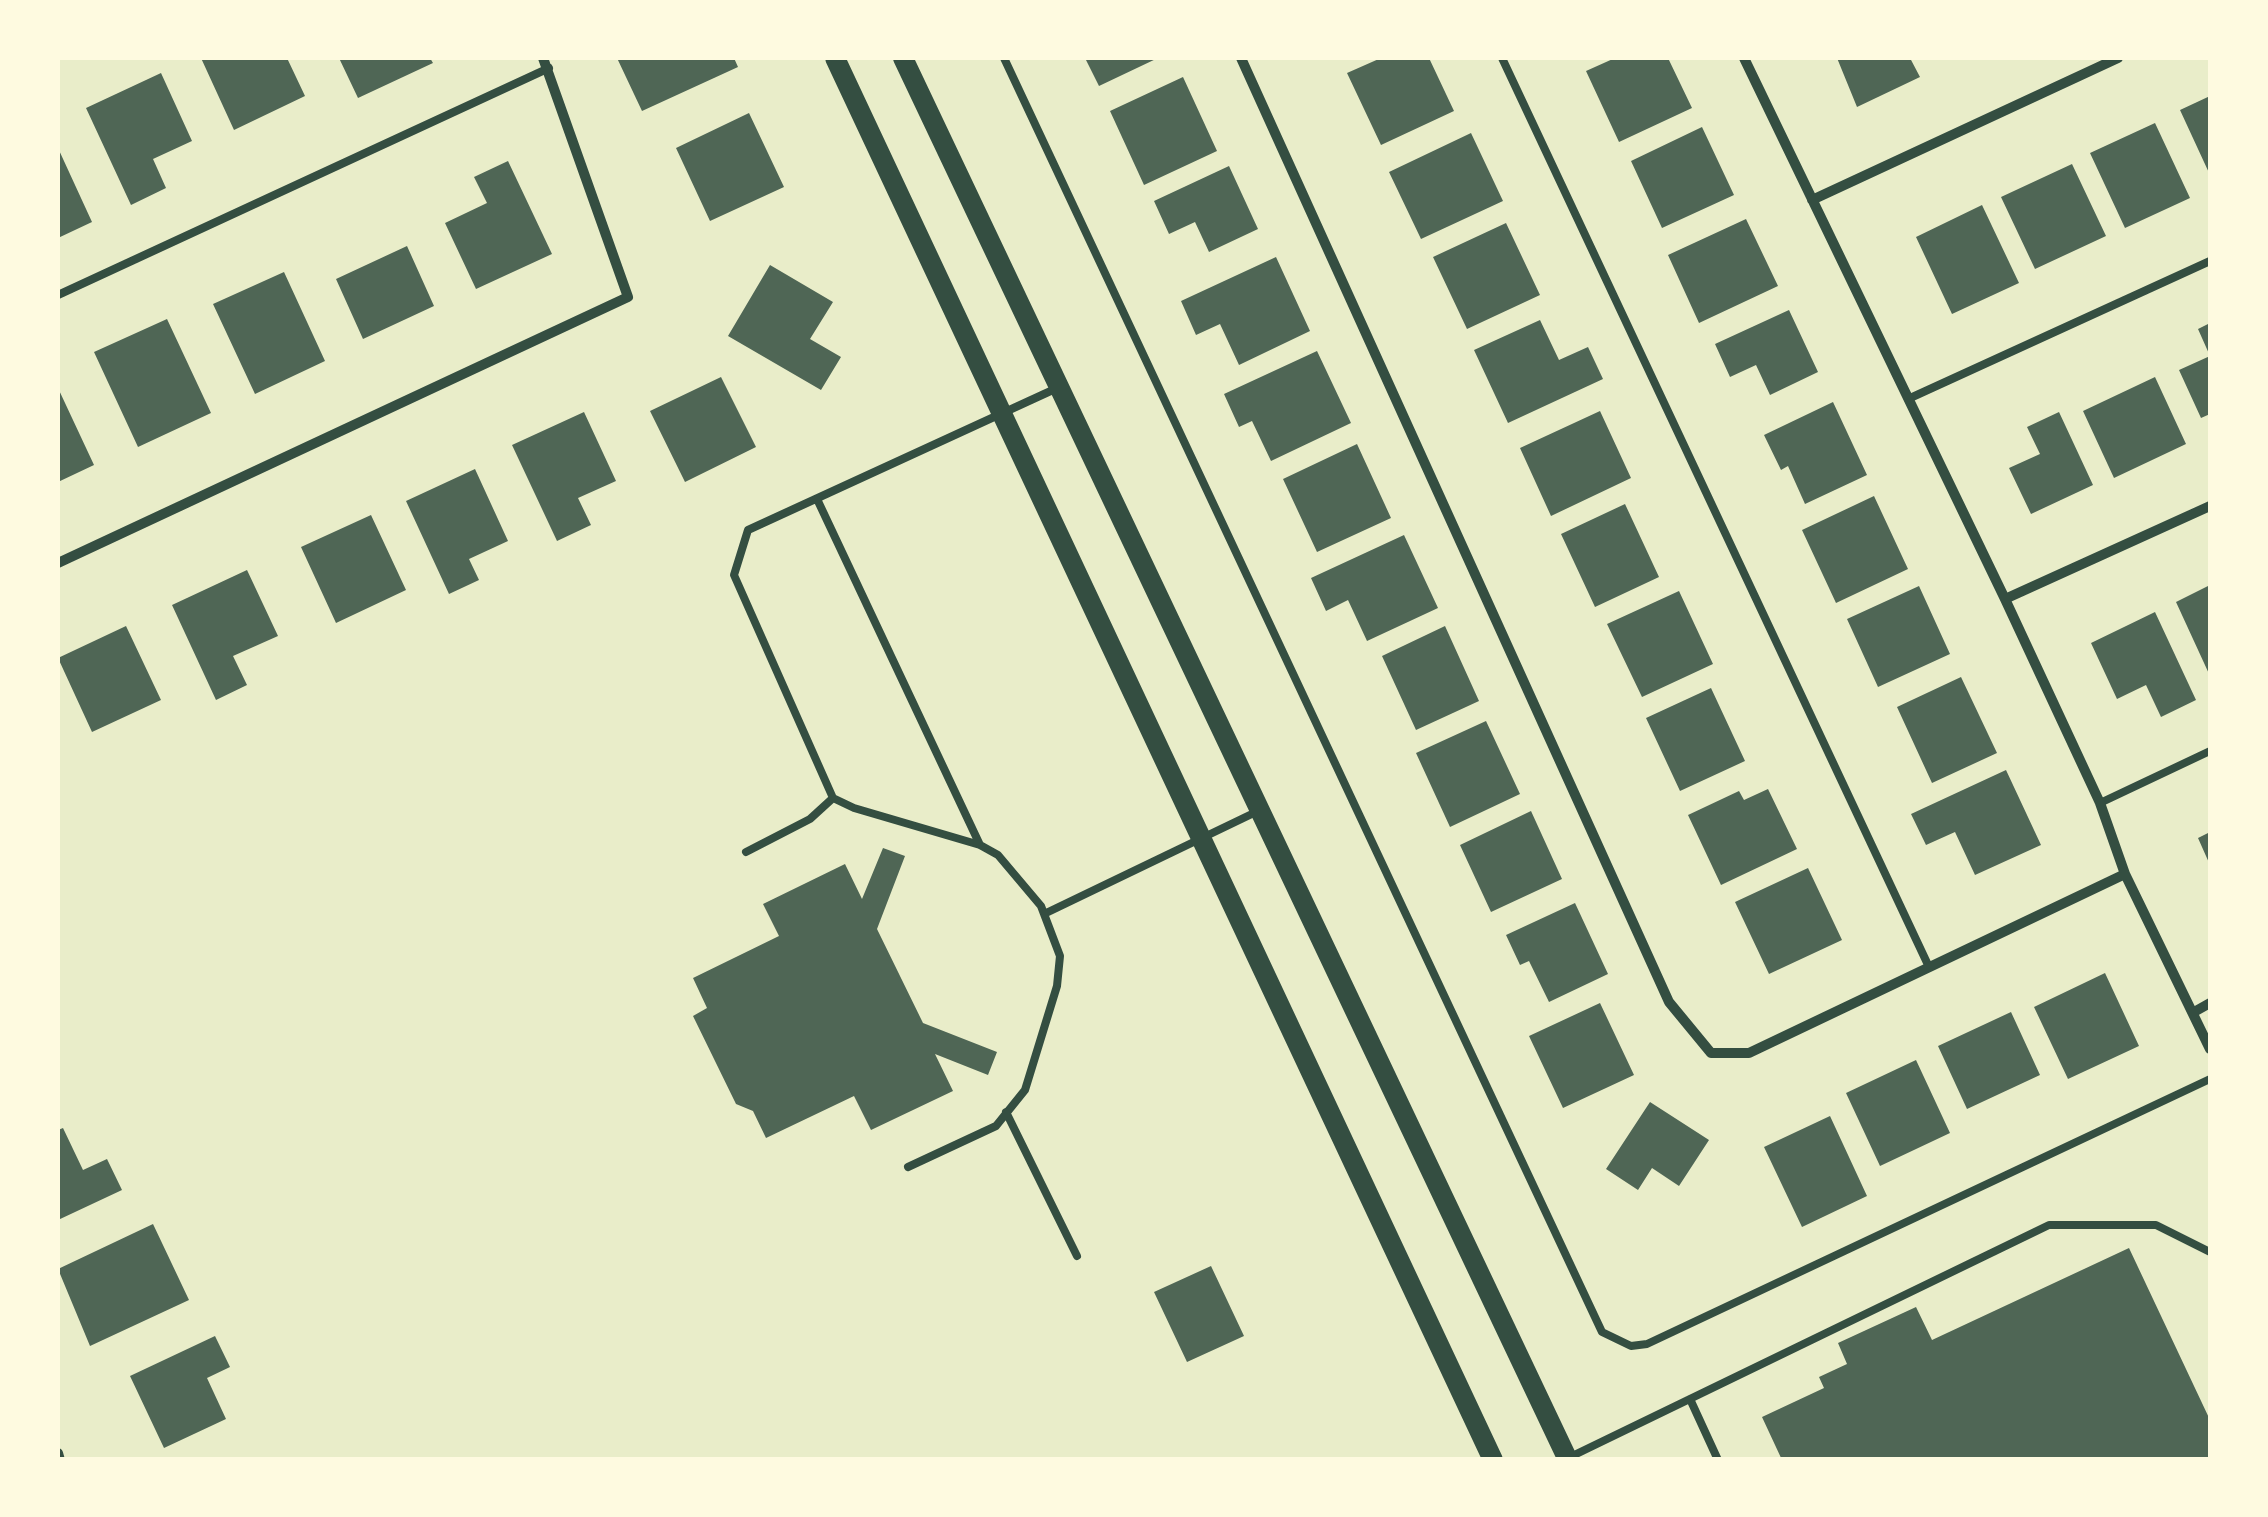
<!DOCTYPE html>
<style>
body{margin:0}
#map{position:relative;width:2268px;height:1517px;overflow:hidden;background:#e9edc9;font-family:"Noto Sans",sans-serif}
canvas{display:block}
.frame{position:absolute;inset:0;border:60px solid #fefae0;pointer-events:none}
</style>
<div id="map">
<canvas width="2268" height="1517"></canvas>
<div class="frame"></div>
</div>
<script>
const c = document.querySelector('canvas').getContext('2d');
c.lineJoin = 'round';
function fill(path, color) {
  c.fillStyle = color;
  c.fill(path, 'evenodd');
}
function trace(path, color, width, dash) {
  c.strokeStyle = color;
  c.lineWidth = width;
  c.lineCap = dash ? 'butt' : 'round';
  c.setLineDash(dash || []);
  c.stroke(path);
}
fill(new Path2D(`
 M201,58H287L305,96L234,130Z
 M339,58H430L433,63L358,98Z
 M617,58H734L738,67L642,111Z
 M1085,58H1158L1099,86Z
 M1381,58H1429L1454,111L1381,145L1347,73Z
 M1615,58H1668L1692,108L1619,142L1586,71Z
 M1837,58H1910L1920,77L1857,107Z
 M161,73L192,141L153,159L166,188L131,205L86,108Z
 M1183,77L1217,151L1144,185L1110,111Z
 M2210,96V175L2180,110Z
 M749,113L784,187L710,221L676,148Z
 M2155,123L2190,198L2125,228L2090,153Z
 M1702,127L1734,195L1662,228L1631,161Z
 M1471,133L1503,201L1421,239L1389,172Z
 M58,148L92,222L58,238Z
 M508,161L552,254L476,289L445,223L487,203L474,177Z
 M2072,164L2106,236L2035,269L2001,197Z
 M1229,166L1258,229L1209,252L1195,222L1169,234L1154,201Z
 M1982,205L2019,283L1952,314L1916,237Z
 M1746,219L1778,286L1699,323L1668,255Z
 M1506,223L1540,295L1467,329L1433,257Z
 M407,246L434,306L363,339L336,279Z
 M1276,257L1310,331L1239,365L1220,324L1196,335L1181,301Z
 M770,265L833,302L810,339L841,357L821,390L728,336Z
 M284,272L325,361L255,394L213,304Z
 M1789,310L1818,372L1770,395L1756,365L1730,377L1715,344Z
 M167,319L211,413L138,447L94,352Z
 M1540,320L1559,360L1588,347L1603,379L1508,423L1474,350Z
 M2210,323V414L2201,418L2179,370L2210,356L2198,329Z
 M1317,351L1351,423L1271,461L1252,421L1239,427L1224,394Z
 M721,377L756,447L685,482L650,411Z
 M2155,377L2186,444L2114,478L2083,411Z
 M58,388L94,465L58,482Z
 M1833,402L1867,475L1805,504L1788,466L1781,470L1764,435Z
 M1600,411L1631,478L1551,516L1520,448Z
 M584,412L616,481L578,498L591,525L557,541L512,445Z
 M2059,412L2093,485L2031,514L2009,468L2040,454L2027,427Z
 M1357,444L1391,518L1317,552L1283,479Z
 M475,469L508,541L469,559L479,580L449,594L406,501Z
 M1874,496L1908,569L1836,603L1802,530Z
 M1625,504L1659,577L1595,607L1561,534Z
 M371,515L406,590L336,623L301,547Z
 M1404,535L1438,608L1367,641L1348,600L1326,611L1311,578Z
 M247,570L278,636L233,656L247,685L216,700L172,605Z
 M2210,585V676L2176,602Z
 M1919,586L1950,654L1878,687L1847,619Z
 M1679,591L1713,664L1642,697L1607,624Z
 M2155,612L2196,700L2161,717L2146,685L2117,699L2091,643Z
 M126,626L161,700L92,732L58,658Z
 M1445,626L1479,701L1416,730L1382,656Z
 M1961,677L1997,753L1932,783L1897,707Z
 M1711,688L1745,761L1680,791L1646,718Z
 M1486,721L1520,794L1450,827L1416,753Z
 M2006,770L2041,845L1975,875L1955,832L1926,845L1911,814Z
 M1768,789L1797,849L1721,885L1688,815L1739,791L1744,800Z
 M1531,811L1562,879L1491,912L1460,845Z
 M2210,832V865L2198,838Z
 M883,848L905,856L877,929L923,1023L997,1052L988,1075L935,1054L953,1091L871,1130L854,1096L766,1138L753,1111L736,1104L693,1016L707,1008L693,978L779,936L763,904L845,864L862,899Z
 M1808,868L1842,940L1769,974L1735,902Z
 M1575,903L1608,974L1549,1002L1529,961L1520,965L1506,935Z
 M2105,973L2139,1046L2068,1079L2034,1007Z
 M1600,1003L1634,1075L1563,1108L1529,1036Z
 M2011,1012L2040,1075L1967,1109L1938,1046Z
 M1916,1060L1950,1133L1880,1166L1846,1093Z
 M1650,1102L1709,1140L1679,1186L1652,1168L1638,1190L1606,1169Z
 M1830,1116L1867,1196L1802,1227L1764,1147Z
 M63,1128L83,1170L107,1159L122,1190L58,1220V1130Z
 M153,1224L189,1300L90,1346L58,1269Z
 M2129,1248L2210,1420V1460H1782L1762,1417L1824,1388L1819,1377L1847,1364L1838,1343L1916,1307L1932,1340Z
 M1211,1266L1244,1336L1187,1362L1154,1292Z
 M215,1336L230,1367L207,1378L226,1419L164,1448L130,1376Z`), '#4f6655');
trace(new Path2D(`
 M1004,58L1602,1332L1631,1346L1647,1344L2210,1079
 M1502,58L1929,967
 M58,295L549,68
 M1908,399L2210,261
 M817,499L980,845
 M2100,803L2210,751
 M746,852L810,819L833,798
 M1044,914L1256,812
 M1006,1112L1077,1256
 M908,1167L996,1126L1025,1090L1057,986L1060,956L1041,906L998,855L980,845L854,808L833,798L734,575L748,530L1055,389
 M1690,1399L1718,1460
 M1568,1458L2049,1225H2156L2210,1252`), '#344e41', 8);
trace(new Path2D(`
 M1241,58L1669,1002L1711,1053H1749L2125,874
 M1744,58L2005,599L2100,803L2125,874L2210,1049
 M1812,200L2118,58
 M58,563L628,297L543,58
 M2005,599L2210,506
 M2194,1012L2210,1003
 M58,1453L60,1460`), '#344e41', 10);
trace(new Path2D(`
 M835,58L1493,1460
 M903,58L1568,1460`), '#344e41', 20);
</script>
